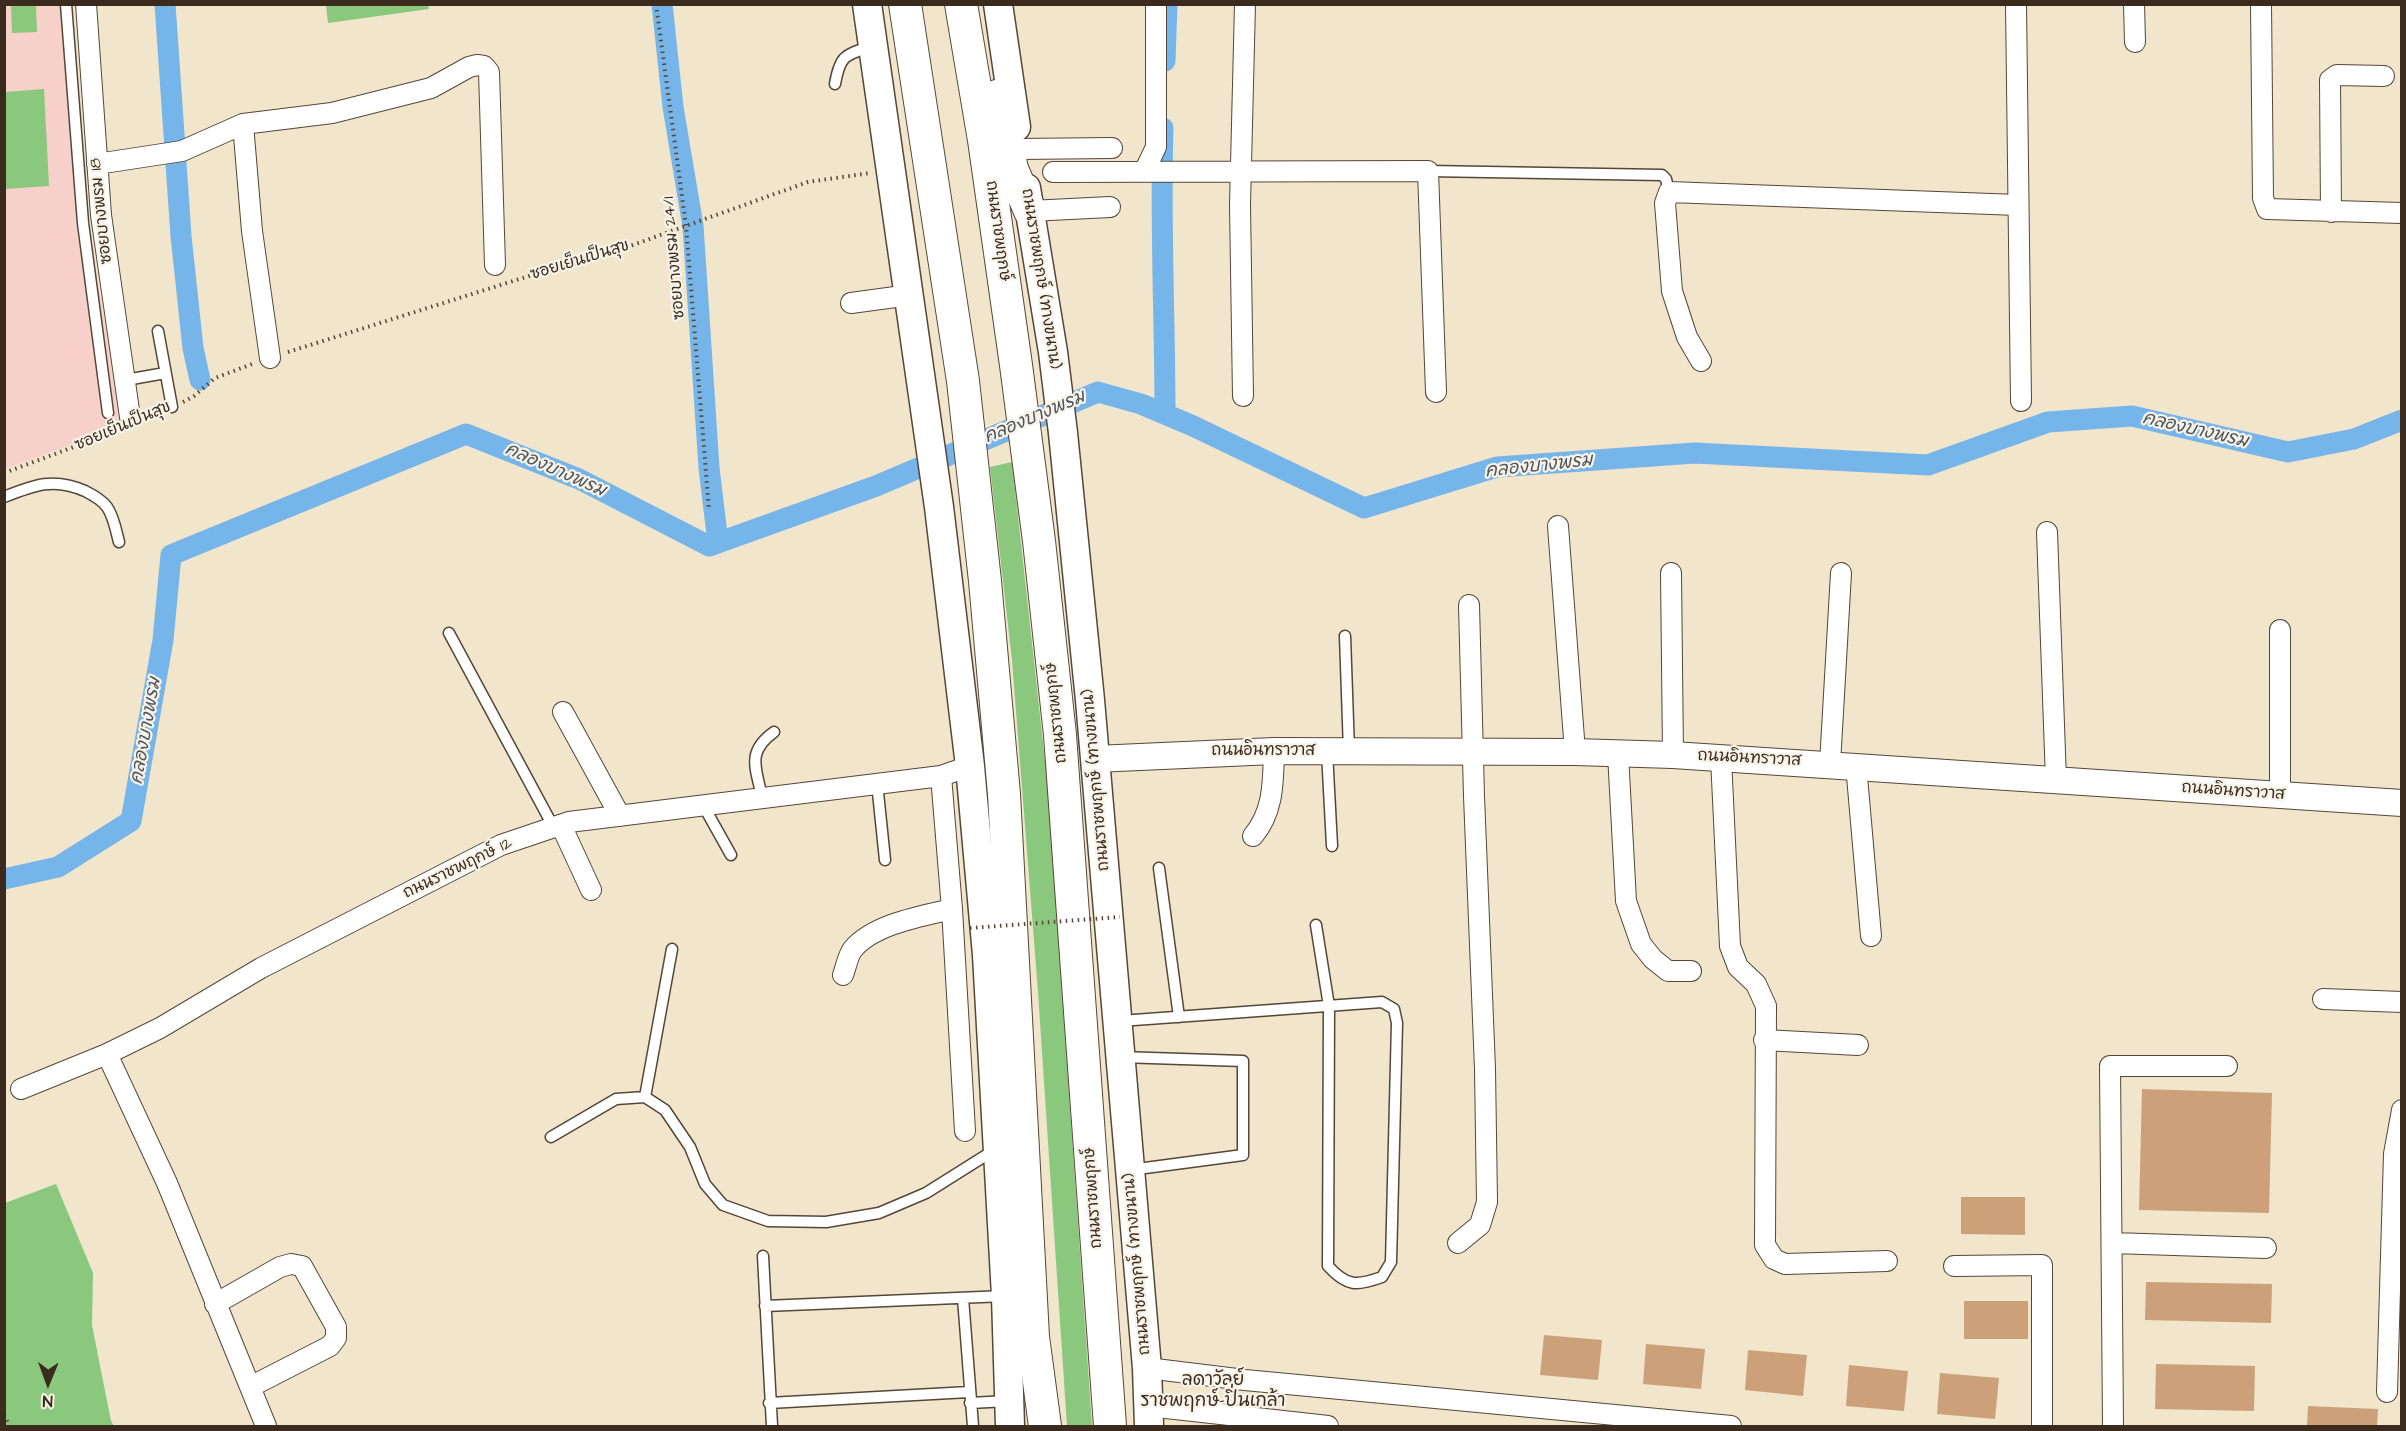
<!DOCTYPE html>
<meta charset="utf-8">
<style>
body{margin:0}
#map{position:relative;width:2406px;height:1431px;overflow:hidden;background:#f1e5cb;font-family:"Architects Daughter",sans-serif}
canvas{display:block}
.frame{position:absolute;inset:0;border:6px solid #3b2a1e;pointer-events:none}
.north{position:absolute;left:18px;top:1353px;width:60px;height:60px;-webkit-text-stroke:4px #f7f3e8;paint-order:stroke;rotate:181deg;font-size:16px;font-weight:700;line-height:24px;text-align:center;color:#3b2a1e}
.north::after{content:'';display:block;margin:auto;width:21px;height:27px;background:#3b2a1e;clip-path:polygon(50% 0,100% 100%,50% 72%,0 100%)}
</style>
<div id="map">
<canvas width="2406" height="1431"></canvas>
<div class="frame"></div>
<div class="north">N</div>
</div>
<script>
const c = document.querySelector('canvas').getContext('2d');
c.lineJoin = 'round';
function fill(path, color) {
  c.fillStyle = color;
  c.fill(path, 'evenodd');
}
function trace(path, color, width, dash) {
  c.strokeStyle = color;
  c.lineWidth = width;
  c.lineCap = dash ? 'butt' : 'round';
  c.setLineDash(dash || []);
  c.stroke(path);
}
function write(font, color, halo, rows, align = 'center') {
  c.font = font + ' "Architects Daughter","Playpen Sans Thai",sans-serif';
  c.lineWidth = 4.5;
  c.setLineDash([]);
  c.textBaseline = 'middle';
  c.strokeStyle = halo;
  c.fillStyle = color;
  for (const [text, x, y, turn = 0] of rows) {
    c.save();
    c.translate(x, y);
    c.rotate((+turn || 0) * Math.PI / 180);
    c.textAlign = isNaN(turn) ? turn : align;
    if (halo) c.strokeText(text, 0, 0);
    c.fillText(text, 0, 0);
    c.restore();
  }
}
fill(new Path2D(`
 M5,5H71L88,228L123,425L5,469Z`), '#f7d0c9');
fill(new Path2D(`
 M428,4L429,9L328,23L326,5Z
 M11,5H36L37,32L12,33Z
 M44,89L49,186L5,189V92Z
 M1012,462L1048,788L1092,1426H1067L1038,992L1012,660L990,467Z
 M56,1184L93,1273L92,1325L111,1421L114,1426H5V1203Z`), '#8ac87e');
trace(new Path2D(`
 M165,4L181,236L193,348L200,380
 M662,4L673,107L693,226L709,468L718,543
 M1165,61L1167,4
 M1163,128C1160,224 1165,319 1165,414
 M4,879L58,867L131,821L163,640L171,555L466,434L579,479L709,546L876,486L1098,392L1141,404L1193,426L1364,508L1497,467L1695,453L1928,465L2048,422L2132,416L2288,452L2354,439L2402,420`), '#76b5e9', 21);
fill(new Path2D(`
 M2142,1089L2272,1093L2269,1213L2139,1210Z
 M1961,1197H2025V1235L1961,1234Z
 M2146,1282L2272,1284L2271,1323L2145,1320Z
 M1964,1301H2028V1339H1964Z
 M1544,1335L1602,1340L1598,1380L1540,1375Z
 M1646,1344L1705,1349L1701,1389L1643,1384Z
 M1748,1350L1807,1355L1803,1396L1745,1390Z
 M2156,1364L2255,1366L2254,1411L2155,1409Z
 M1849,1365L1908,1371L1904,1411L1846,1406Z
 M1940,1373L1999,1378L1995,1419L1937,1414Z
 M2308,1406L2378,1409L2377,1426H2307Z`), '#cca179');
const service = new Path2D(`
 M66,4L83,223L108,413
 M835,84C840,55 845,55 872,46
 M1428,171L1662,175L1666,179L1669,192
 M158,331L172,407
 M126,380L165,373
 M4,497C34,485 54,477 85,491C93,495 102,500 107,507C114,517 116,531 119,542
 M449,633L554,828
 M1345,636L1349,751
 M1327,752L1332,846
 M877,783L885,860
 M762,797C756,768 746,752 774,732
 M703,805L731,855
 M1159,868L1179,1017
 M1120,1021L1382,1002L1394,1009L1397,1023L1391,1262L1382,1277C1357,1286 1347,1287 1328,1266L1329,1006L1316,925
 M1120,1057L1243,1061V1155L1130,1170
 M645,1097L672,949
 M551,1137L616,1099L645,1097L665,1110L690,1147L705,1184L723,1205L768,1221L826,1222L879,1213L926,1193L996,1149
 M763,1256L772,1426
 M963,1298L973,1426
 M765,1306L1005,1296
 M769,1403L969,1392
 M970,1403L1008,1401`);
const minor = new Path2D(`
 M86,4L101,215L130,417
 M2016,4L2021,401
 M2134,4L2135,42
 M2261,4L2263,198L2267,209L2402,213
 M243,124L252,231L270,358
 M1019,149L1112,148
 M97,164L182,151L243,124L332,113L431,88L469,67L477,65L484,66L489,72L495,265
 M1145,170L1156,147V4
 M1053,172L1428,171L1436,392
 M1030,211L1110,207
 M2331,212L2330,80L2337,75L2384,76
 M851,303L910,295
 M1701,361L1687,337L1672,291L1665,203L1669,192L2018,205
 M1243,396L1240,205L1245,4
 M1558,526L1575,752
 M2047,532L2056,780
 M1671,573L1673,755
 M563,712L620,816
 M1618,754L1626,901L1641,944L1653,959L1668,971H1691
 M1721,758L1730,946L1738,967L1756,984L1766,1006L1765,1245L1774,1259L1785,1264L1887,1261
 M1830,764L1841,573
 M1856,765L1871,936
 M941,776L952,909L965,1131
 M2280,795V630
 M561,825L591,890
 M1253,836C1274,811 1273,782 1274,751
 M843,975C846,967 848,955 853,949C874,924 922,916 952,909
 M2323,999L2402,1002
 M1764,1040L1858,1045
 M107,1054L167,1183L266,1426
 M21,1089L107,1054L160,1028L261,968L501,845L569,822L941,776L970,766
 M1458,1243L1480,1225L1487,1202L1485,1069L1474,796L1469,605
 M2113,1243L2266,1248
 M1954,1266L2042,1265V1426
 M215,1304L280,1267L291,1264L302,1266L336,1327V1338L330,1346L250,1387
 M1147,1368L1245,1380L1731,1426
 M2387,1392L2394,1154L2402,1110
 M1148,1406L1328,1426
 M2113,1426L2110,1066H2227`);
const tertiary = new Path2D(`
 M1095,759L1274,751L1575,752L1673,755L2402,803`);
const secondary = new Path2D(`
 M867,4L939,507L970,766L987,955L1006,1296L1010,1426
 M998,4L1016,127
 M1026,188L1053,352L1063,433L1090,700L1147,1368L1149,1426`);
const primary = new Path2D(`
 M905,4L963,381L985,581L1004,794L1033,1337L1045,1426
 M961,4L984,140L1016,365L1039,541L1060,735L1110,1426
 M997,96L1012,169L1030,211`);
trace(service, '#564638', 13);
trace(minor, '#564638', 22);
trace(tertiary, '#564638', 28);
trace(secondary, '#564638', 31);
trace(primary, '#564638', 34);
trace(new Path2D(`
 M656,4L686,226L709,510
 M288,352L529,276L591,260L808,182L870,173
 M183,402L194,396L215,378L255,363
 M4,473L119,430
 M4,1415L8,1423`), '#564638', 4, [1.5, 4.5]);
trace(service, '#fff', 10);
trace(minor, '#fff', 20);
trace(tertiary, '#fff', 26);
trace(secondary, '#fff', 28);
trace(primary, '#fff', 32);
trace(new Path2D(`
 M970,928L1120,917`), '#564638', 4, [1.5, 4.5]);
write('16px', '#3b2a1e', '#f7f3e8', [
 ["ซอยบางพรม 18",102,211,-96],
 ["ถนนราชพฤกษ์",997,231,82],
 ["ซอยบางพรม 24/1",675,258,-95],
 ["ซอยเย็นเป็นสุข",580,261,-17],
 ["ถนนราชพฤกษ์ (ทางขนาน)",1040,279,81],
 ["ซอยเย็นเป็นสุข",123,427,-23],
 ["ถนนราชพฤกษ์",1057,713,-96],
 ["ถนนอินทราวาส",1263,752],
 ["ถนนอินทราวาส",1749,759,3],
 ["ถนนราชพฤกษ์ (ทางขนาน)",1097,780,-95],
 ["ถนนอินทราวาส",2233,792,4],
 ["ถนนราชพฤกษ์ 12",458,869,-26],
 ["ถนนราชพฤกษ์",1094,1198,-94],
 ["ถนนราชพฤกษ์ (ทางขนาน)",1138,1264,-95]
]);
write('italic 18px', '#4d545b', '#f7f3e8', [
 ["คลองบางพรม",1035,418,-23],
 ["คลองบางพรม",2195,431,13],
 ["คลองบางพรม",1539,467,-6],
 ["คลองบางพรม",555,471,24],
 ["คลองบางพรม",147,731,-80]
]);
write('18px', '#3b2a1e', '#f7f3e8', [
 ["ลดาวัลย์",1213,1381],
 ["ราชพฤกษ์-ปิ่นเกล้า",1213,1402]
]);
</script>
